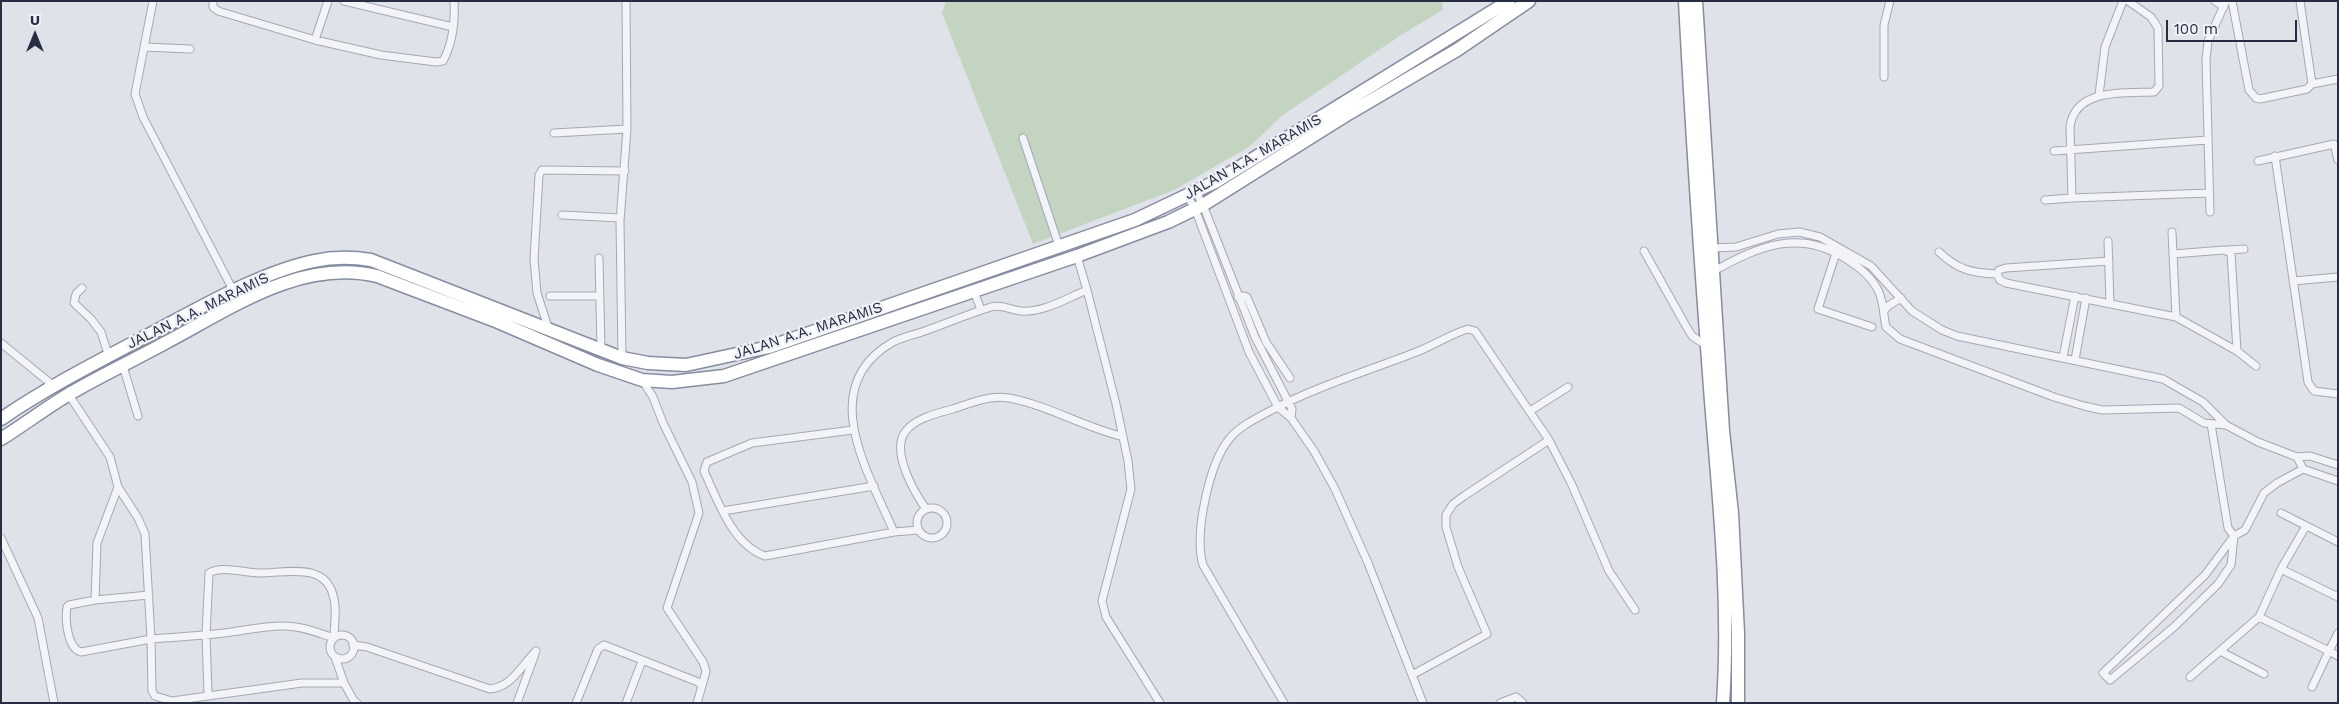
<!DOCTYPE html>
<style>
body{margin:0}
#map{position:relative;width:2339px;height:704px;overflow:hidden;background:#e0e2ea;font-family:"Work Sans",sans-serif}
canvas{display:block}
.frame{position:absolute;inset:0;border:2px solid #272d42;pointer-events:none}
.north{position:absolute;left:10px;top:10px;width:50px;height:50px;-webkit-text-stroke:4px #eff1f7;paint-order:stroke;rotate:0deg;font-size:14px;font-weight:700;line-height:20px;text-align:center;color:#272d42}
.north::after{content:'';display:block;margin:auto;width:18px;height:22px;background:#272d42;clip-path:polygon(50% 0,100% 100%,50% 72%,0 100%)}
.scale{position:absolute;left:2166px;top:20px;width:131px;height:22px;box-sizing:border-box;border:2px solid #272d42;border-top:0;padding-left:6px;font-size:15px;line-height:18px;white-space:nowrap;color:#272d42;-webkit-text-stroke:4px #eff1f7;paint-order:stroke}
</style>
<div id="map">
<canvas width="2339" height="704"></canvas>
<div class="frame"></div>
<div class="north">U</div>
<div class="scale">100 m</div>
</div>
<script>
const c = document.querySelector('canvas').getContext('2d');
c.lineJoin = 'round';
function fill(path, color) {
  c.fillStyle = color;
  c.fill(path, 'evenodd');
}
function trace(path, color, width, dash) {
  c.strokeStyle = color;
  c.lineWidth = width;
  c.lineCap = dash ? 'butt' : 'round';
  c.setLineDash(dash || []);
  c.stroke(path);
}
function write(font, color, halo, rows, align = 'center') {
  c.font = font + ' "Work Sans",sans-serif';
  c.lineWidth = 4.5;
  c.setLineDash([]);
  c.textBaseline = 'middle';
  c.strokeStyle = halo;
  c.fillStyle = color;
  for (const [text, x, y, turn = 0] of rows) {
    c.save();
    c.translate(x, y);
    c.rotate((+turn || 0) * Math.PI / 180);
    c.textAlign = isNaN(turn) ? turn : align;
    if (halo) c.strokeText(text, 0, 0);
    c.fillText(text, 0, 0);
    c.restore();
  }
}
fill(new Path2D(`
 M946,1H1442L1443,10L1401,35L1283,115L1249,147L1174,190L1033,244L942,13Z`), '#c3d4c0');
const street = new Path2D(`
 M153,1L135,94L143,117L234,292
 M213,1V7L218,11L315,40L381,55L436,62L443,61C453,43 455,21 454,1
 M344,1L453,27
 M2128,1L2151,17L2158,28L2159,86L2154,92C2124,93 2075,88 2070,127L2072,198L2209,193
 M2215,1L2224,7
 M2232,1L2249,90L2256,98L2260,99L2307,89L2312,84L2300,1
 M315,40L328,1
 M144,47L190,49
 M1884,77V25L1890,1
 M2312,84L2338,79
 M2099,95L2105,47L2123,1
 M554,133L627,129
 M1023,138L1059,246
 M2054,151L2208,140
 M2275,156L2308,382L2314,391L2338,394
 M2258,161L2334,144L2338,160
 M1196,192L1203,205L1255,337L1292,409L1291,418
 M1188,197L1195,209L1249,352L1278,407L1291,418L1314,451L1335,489L1368,563L1423,703
 M2045,200L2072,198
 M2210,212L2206,60L2208,41L2226,1
 M562,215L620,218
 M2172,232L2176,317
 M2108,241L2110,303
 M1713,248L1736,247L1778,234L1799,232L1820,237L1871,266L1912,311L1942,330L1957,336L2163,379L2203,402L2226,425L2258,442L2297,457L2310,456L2338,465
 M2228,250L2244,249
 M1644,251L1686,326L1692,336L1707,346
 M1939,252C1958,270 1972,273 1997,274
 M1836,253L1818,309L1872,327
 M2173,254L2224,250L2231,253L2237,351
 M599,258L601,350
 M2109,261L2006,268L1999,270L1997,274L2000,280L2006,283L2176,317L2237,351L2256,366
 M1714,271C1759,246 1800,228 1848,260C1859,267 1872,278 1878,290C1884,302 1883,314 1886,327L1900,339L2054,397L2084,406L2102,410L2179,408L2204,423L2226,425
 M2293,281L2338,277
 M82,288L76,294L74,303L91,319L101,332L109,357
 M1087,290L1116,404L1128,461L1131,489L1102,601L1106,617L1160,703
 M974,291L981,310
 M550,296H599
 M1238,297L1244,296L1247,297L1266,342L1290,378
 M1884,311L1888,306L1901,298
 M548,327L537,293L534,259L539,175L542,170L625,171
 M1,343L55,387
 M2063,357L2075,296
 M622,358L620,221L627,129L626,1
 M2075,360L2086,298
 M123,366L138,416
 M642,380L653,397L663,423L692,482L699,513L667,608L703,662L706,671L702,686
 M69,395L110,457L118,487L138,518L145,534L151,639L81,652C67,648 65,619 67,607L69,605L95,600L149,595
 M1530,411L1568,387
 M2211,424L2228,528L2234,536
 M853,430L752,443L707,462L704,471C718,501 732,544 765,556L894,532
 M2297,457L2303,469L2338,481
 M917 523a15 15 0 1 1 30 0a15 15 0 1 1-30 0Z
 M926,509C914,492 891,452 905,432C915,418 938,413 953,409C970,403 990,395 1009,398C1048,405 1083,427 1121,436
 M723,511L874,486
 M2281,513L2338,542
 M918,530L894,532C868,472 815,386 893,342C902,337 913,335 922,332C945,324 968,314 991,307C1003,304 1009,310 1021,311C1043,313 1067,298 1087,290L1077,256
 M2234,536L2231,565L2218,584L2174,627L2110,680L2103,673L2205,575L2234,536L2245,530L2264,493L2277,483L2303,469
 M1,538L38,618L54,703
 M2281,569L2338,597
 M95,600L97,543L118,487
 M2259,617L2329,651L2312,687
 M2338,633L2329,651L2338,656
 M330 647a12 12 0 1 1 24 0a12 12 0 1 1-24 0Z
 M353,645L367,647L490,689C512,687 521,666 536,651
 M2220,651L2264,674
 M335,657L344,683
 M1412,675L1487,634L1458,567L1446,527V515L1453,504L1464,496L1549,440
 M2190,677L2259,617L2281,569L2306,526
 M208,694L206,635L209,573C222,565 244,573 259,573C287,573 327,561 334,599C337,611 334,625 334,638C318,633 302,626 285,626C265,625 244,631 224,633C200,636 175,637 151,639L152,691L155,696L172,701L302,683H344L354,701L357,703
 M517,703L535,654
 M576,703L598,649L604,645L698,682L702,686L697,703
 M626,703L642,661
 M1284,703L1203,565C1194,533 1209,463 1230,438C1239,427 1255,419 1268,412C1317,386 1368,371 1419,351C1436,344 1451,334 1468,329L1475,331L1549,440L1572,485L1609,571L1635,610
 M1500,703L1516,697L1523,703`);
const highway = new Path2D(`
 M1685,1C1692,135 1701,268 1711,401C1719,501 1730,602 1723,703
 M1696,1L1723,431L1732,513L1738,633V703
 M1,419C49,386 103,359 154,332C201,307 261,272 314,261C333,257 352,257 371,260L622,358L648,363L686,365L769,347L1135,220L1217,181L1509,1
 M1,439C25,424 47,407 71,393C102,375 134,360 165,343C230,309 300,258 377,276L498,322L598,365L642,380L672,382L724,376L1077,256L1168,222L1203,205L1348,114L1457,50L1529,1`);
trace(street, '#a5a8b4', 9);
trace(highway, '#868da1', 15);
trace(street, '#f3f4f8', 7);
trace(highway, '#fff', 12);
write('15px', '#272d42', '#eff1f7', [
 ["JALAN A.A. MARAMIS",1253,157,-30],
 ["JALAN A.A. MARAMIS",198,311,-26],
 ["JALAN A.A. MARAMIS",808,331,-18]
]);
</script>
